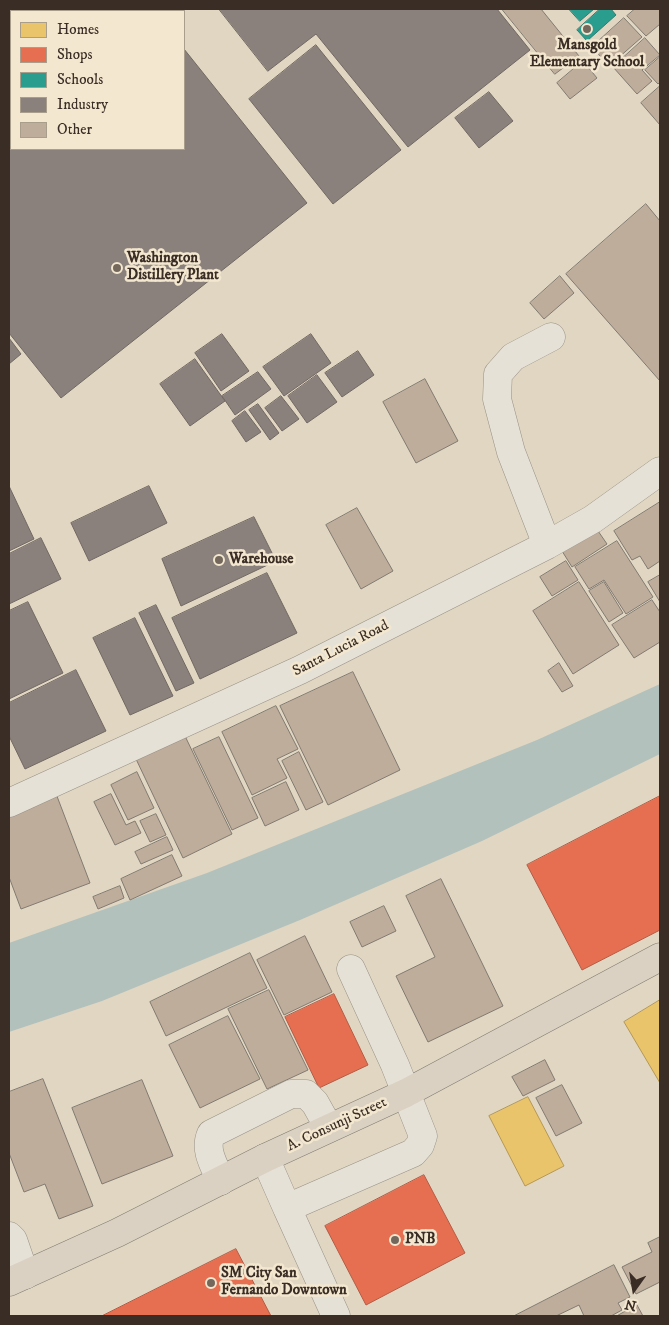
<!DOCTYPE html>
<style>
body{margin:0}
#map{position:relative;width:669px;height:1325px;overflow:hidden;background:#e0d6c2;font-family:"IM FELL DW Pica",serif}
canvas{display:block}
.frame{position:absolute;inset:0;border:10px solid #3a2d25;pointer-events:none}
.legend{position:absolute;left:10px;top:10px;width:175px;height:140px;box-sizing:border-box;background:#f3e7cf;border:1px solid #a99d8b;margin:0;padding:6px 9px;list-style:none;font-size:15px;color:#3a2d25}
.legend li{display:flex;align-items:center;gap:10px;height:25px}
.legend b{width:25px;border:1px solid #a99d8b}
.north{position:absolute;left:609px;top:1265px;width:50px;height:50px;-webkit-text-stroke:4px #f3e7cf;paint-order:stroke;rotate:193deg;font-size:14px;font-weight:700;line-height:20px;text-align:center;color:#3a2d25}
.north::after{content:'';display:block;margin:auto;width:18px;height:22px;background:#3a2d25;clip-path:polygon(50% 0,100% 100%,50% 72%,0 100%)}
</style>
<div id="map">
<canvas width="669" height="1325"></canvas>
<div class="frame"></div>
<ul class="legend">
<li><b style="height:14px;background:#e9c46a"></b>Homes</li>
<li><b style="height:14px;background:#e76f51"></b>Shops</li>
<li><b style="height:14px;background:#2a9d8f"></b>Schools</li>
<li><b style="height:14px;background:#8a817c"></b>Industry</li>
<li><b style="height:14px;background:#bfad9c"></b>Other</li>
</ul>
<div class="north">N</div>
</div>
<script>
const c = document.querySelector('canvas').getContext('2d');
c.lineJoin = 'round';
function fill(path, color) {
  c.fillStyle = color;
  c.fill(path, 'evenodd');
}
function trace(path, color, width, dash) {
  c.strokeStyle = color;
  c.lineWidth = width;
  c.lineCap = dash ? 'butt' : 'round';
  c.setLineDash(dash || []);
  c.stroke(path);
}
function write(font, color, halo, rows, align = 'center') {
  c.font = font + ' "IM FELL DW Pica",serif';
  c.lineWidth = 5;
  c.setLineDash([]);
  c.textBaseline = 'middle';
  c.strokeStyle = halo;
  c.fillStyle = color;
  for (const [text, x, y, turn = 0] of rows) {
    c.save();
    c.translate(x, y);
    c.rotate((+turn || 0) * Math.PI / 180);
    c.textAlign = isNaN(turn) ? turn : align;
    if (halo) c.strokeText(text, 0, 0);
    c.fillText(text, 0, 0);
    c.restore();
  }
}
fill(new Path2D(`
 M9,9H163L160,11H11V124L9,126Z`), '#c8caa6');
fill(new Path2D(`
 M660,684V754L482,841L300,920L102,1001L9,1032V943L207,873L537,740Z`), '#b2c1bc');
const homes = new Path2D(`
 M660,1000V1083L624,1022Z
 M528,1097L564,1166L525,1186L489,1116Z`);
fill(homes, '#e9c46a');
trace(homes, '#b49755', 1);
const shops = new Path2D(`
 M660,796V930L582,970L527,865Z
 M334,994L368,1065L319,1088L285,1017Z
 M424,1175L465,1253L366,1305L325,1226Z
 M236,1249L271,1316H102Z`);
fill(shops, '#e76f51');
trace(shops, '#b35b44', 1);
const schools = new Path2D(`
 M569,9H594L580,21Z
 M600,9H611L616,15L587,41L577,30Z`);
fill(schools, '#2a9d8f');
trace(schools, '#2f7b6f', 1);
const industry = new Path2D(`
 M219,9H497L530,50L408,147L316,34L268,71Z
 M316,45L401,150L333,204L249,99Z
 M184,49L307,203L61,398L9,333V147L11,145V149H184Z
 M489,92L513,121L479,148L455,118Z
 M222,334L249,371L221,391L195,353Z
 M311,334L331,363L284,396L263,367Z
 M9,338L21,354L9,364Z
 M358,351L374,375L342,397L325,373Z
 M195,359L225,401L190,426L160,384Z
 M258,372L271,389L235,415L222,396Z
 M317,375L337,402L307,423L288,396Z
 M281,396L299,419L282,431L265,408Z
 M258,404L279,433L270,440L249,410Z
 M245,411L261,432L246,442L232,421Z
 M9,486L34,539L9,551Z
 M149,486L167,523L89,561L71,523Z
 M254,517L276,561L181,606L162,559Z
 M41,538L61,579L9,604V554Z
 M267,573L297,633L200,679L172,618Z
 M28,602L63,673L9,699V611Z
 M156,605L194,683L176,691L139,613Z
 M135,618L173,696L130,715L93,638Z
 M76,670L106,731L25,769L9,736V703Z`);
fill(industry, '#8a817c');
trace(industry, '#726862', 1);
const building = new Path2D(`
 M502,9H541L579,56L555,74Z
 M635,9H660V24L646,36L627,16Z
 M624,18L642,37L609,66L592,47Z
 M645,38L660,55L642,70L652,81L637,94L613,67Z
 M660,57V82L658,84L645,70Z
 M583,61L597,78L570,99L557,83Z
 M660,86V125L641,103Z
 M646,204L660,221V381L566,274Z
 M560,276L574,293L544,319L530,303Z
 M425,379L458,441L416,463L383,402Z
 M660,502V561L648,569L640,556L632,560L614,531Z
 M357,508L393,571L361,589L326,525Z
 M596,528L607,544L572,567L562,551Z
 M617,541L653,597L626,614L604,580L589,589L575,567Z
 M566,561L578,580L552,596L540,577Z
 M660,575V602L648,582Z
 M579,582L619,645L573,674L533,611Z
 M604,582L623,613L609,622L589,591Z
 M652,600L660,612V642L634,658L612,625Z
 M559,663L573,686L562,692L548,671Z
 M353,672L400,770L328,805L280,706Z
 M276,706L298,749L277,759L287,778L252,795L222,732Z
 M185,736L232,834L183,858L136,759Z
 M219,737L258,818L232,830L193,749Z
 M299,752L323,802L306,810L282,761Z
 M137,772L154,808L128,820L111,785Z
 M286,782L299,810L265,826L252,798Z
 M55,791L90,883L21,909L9,877V808Z
 M111,794L126,825L135,821L141,833L115,845L94,802Z
 M156,814L166,835L150,842L140,821Z
 M167,837L173,850L141,864L135,852Z
 M172,855L182,876L130,900L121,879Z
 M441,879L503,1006L428,1042L396,976L435,957L406,896Z
 M120,886L124,898L98,909L93,897Z
 M384,906L396,931L362,947L350,922Z
 M305,936L332,992L284,1015L257,960Z
 M250,953L267,988L166,1036L150,1002Z
 M269,990L308,1070L267,1089L228,1009Z
 M228,1016L260,1079L200,1108L169,1045Z
 M545,1060L555,1080L523,1096L512,1077Z
 M43,1079L93,1206L59,1219L45,1184L24,1192L9,1153V1092Z
 M142,1080L173,1156L102,1184L72,1108Z
 M562,1085L582,1123L556,1136L536,1098Z
 M660,1237V1282L636,1294L622,1267L652,1252L648,1243Z
 M614,1265L630,1297L618,1303L622,1310L611,1316H584L579,1305L556,1316H514Z
 M637,1305L643,1316H617Z`);
fill(building, '#bfad9c');
trace(building, '#817a70', 1);
const minor = new Path2D(`
 M547,545L511,452L497,399L498,374L513,357L551,337
 M9,803L300,670L547,545L593,519L660,471
 M265,1158L287,1208L413,1153L420,1145L423,1136L395,1065L351,969
 M221,1181C214,1165 204,1150 211,1134L291,1094H306L315,1103L329,1128
 M287,1208L336,1316
 M9,1236L13,1240L25,1275`);
const major = new Path2D(`
 M9,1282L117,1233L265,1158L406,1093L660,957`);
trace(minor, '#989185', 29);
trace(major, '#817a70', 29);
trace(minor, '#e6e1d7', 28);
trace(major, '#dad1c2', 28);
for (const [x, y, r, color] of [
 [587,29,5,"#74685c"],
 [117,268,5,"#74685c"],
 [219,560,5,"#74685c"],
 [395,1240,5,"#74685c"],
 [211,1283,5,"#74685c"]
]) {
  const dot = new Path2D();
  dot.arc(x, y, r, 0, 2 * Math.PI);
  c.fillStyle = color;
  c.fill(dot);
  trace(dot, '#f3e7cf', 2);
}
write('bold 15px', '#3a2d25', '#f3e7cf', [
 ["Mansgold",587,46,"center"],
 ["Elementary School",587,63,"center"],
 ["Washington",127,259],
 ["Distillery Plant",127,276],
 ["Warehouse",229,560],
 ["PNB",405,1240],
 ["SM City San",221,1274],
 ["Fernando Downtown",221,1291]
], 'left');
write('15px', '#3a2d25', '#f3e7cf', [
 ["Santa Lucia Road",341,649,-27],
 ["A. Consunji Street",337,1125,-25]
]);
</script>
